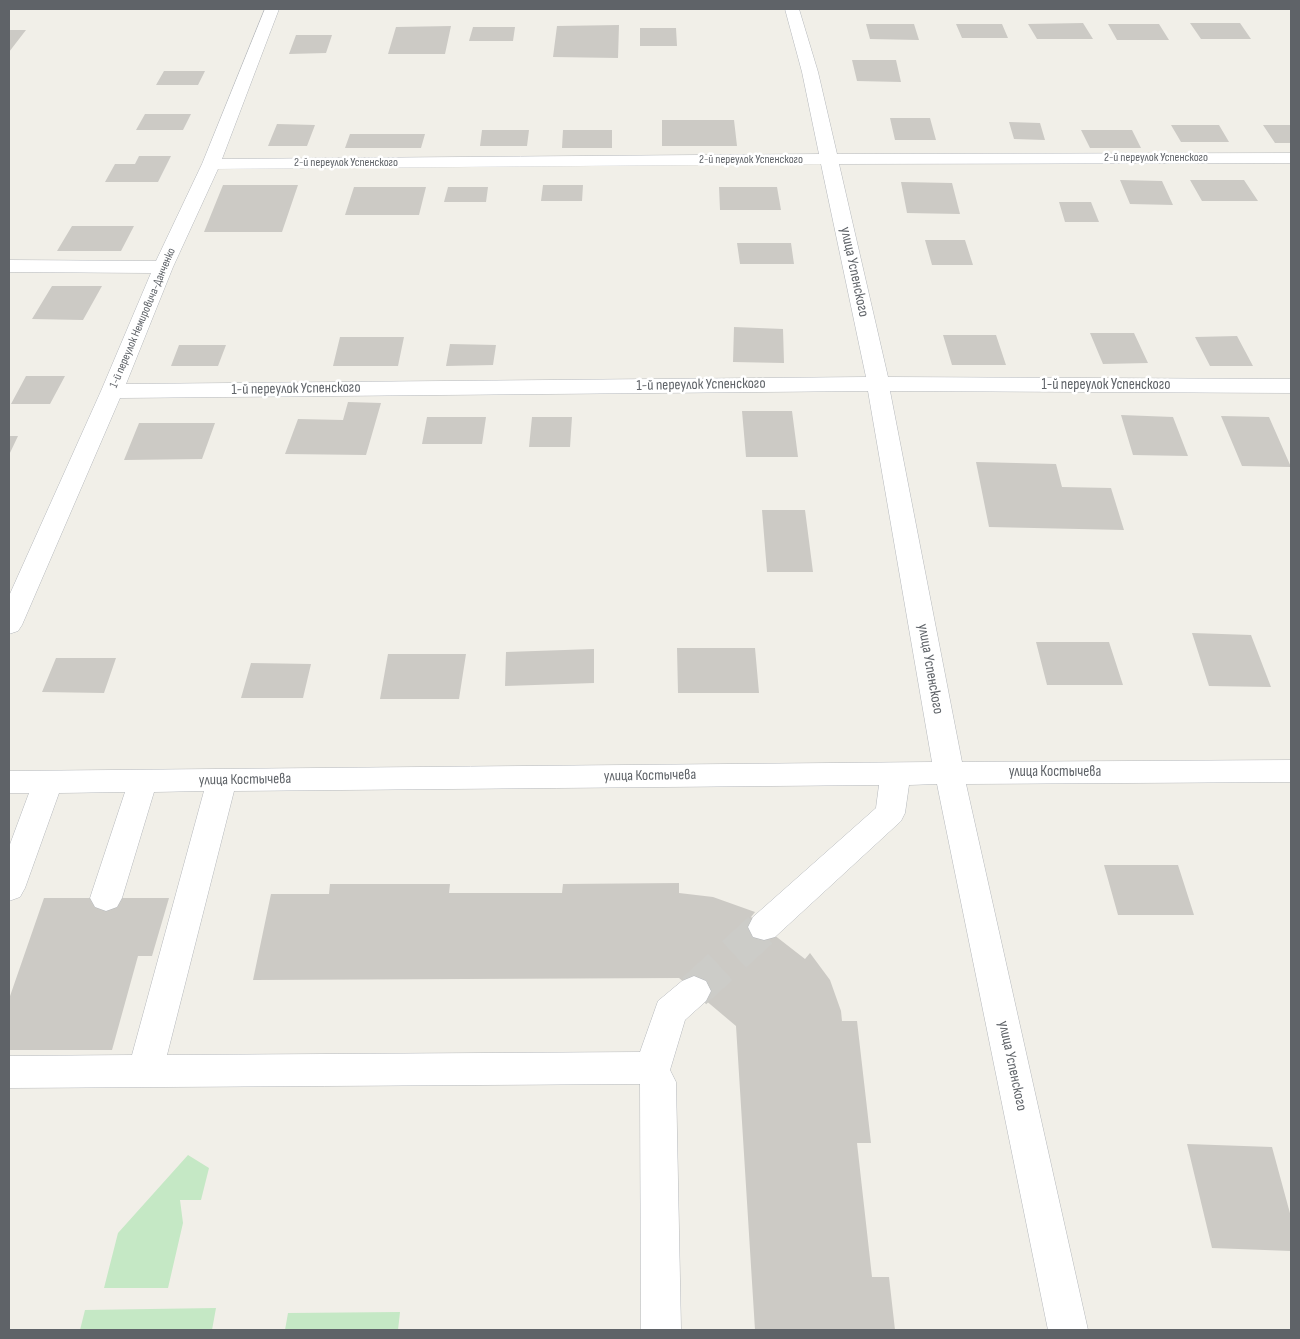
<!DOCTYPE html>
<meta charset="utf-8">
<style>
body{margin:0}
#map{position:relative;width:1300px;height:1339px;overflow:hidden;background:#f1efe8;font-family:"Sofia Sans Condensed",sans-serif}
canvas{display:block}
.frame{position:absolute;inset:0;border:10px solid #5f6368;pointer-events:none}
</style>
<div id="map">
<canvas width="1300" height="1339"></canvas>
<div class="frame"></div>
</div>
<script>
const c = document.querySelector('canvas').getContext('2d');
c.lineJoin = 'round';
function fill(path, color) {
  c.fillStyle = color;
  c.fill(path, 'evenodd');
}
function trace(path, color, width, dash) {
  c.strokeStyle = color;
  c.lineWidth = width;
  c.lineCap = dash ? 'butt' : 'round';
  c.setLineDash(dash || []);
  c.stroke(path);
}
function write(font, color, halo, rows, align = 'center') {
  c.font = font + ' "Sofia Sans Condensed",sans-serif';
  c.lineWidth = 5;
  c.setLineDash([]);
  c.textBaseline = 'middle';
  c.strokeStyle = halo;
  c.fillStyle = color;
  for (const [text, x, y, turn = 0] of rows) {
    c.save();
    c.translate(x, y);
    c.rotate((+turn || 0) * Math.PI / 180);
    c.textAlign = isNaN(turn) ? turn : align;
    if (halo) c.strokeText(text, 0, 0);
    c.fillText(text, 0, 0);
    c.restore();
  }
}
fill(new Path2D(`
 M188,1155L209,1168L201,1200H180L183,1223L168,1288H104L118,1233Z
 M216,1308L212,1330H80L85,1310Z
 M400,1312L398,1330H285L288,1313Z`), '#c5e8c5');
fill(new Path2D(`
 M1083,23L1093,39H1037L1028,24Z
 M1190,23H1240L1251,39H1201Z
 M866,24H914L919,40L870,39Z
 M956,24H1002L1008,38H962Z
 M1108,24H1159L1169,40H1117Z
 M619,25L618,58L553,57L557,26Z
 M451,26L445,54H388L396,27Z
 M473,27H515L513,41H469Z
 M640,28H676L677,46H640Z
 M9,30H26L9,52Z
 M296,35H332L326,53L289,54Z
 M852,60H896L901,82L857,81Z
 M164,71H205L198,85H156Z
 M145,114H191L183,130H136Z
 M890,118H930L936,140H895Z
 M662,120H734L737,146H662Z
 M1009,122L1040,123L1045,140L1014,139Z
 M277,124L315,125L307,146H268Z
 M1171,125H1219L1229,142H1181Z
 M1263,125H1291V143H1275Z
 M482,130H529L527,146H480Z
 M563,130H612V148H562Z
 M1081,130H1132L1141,148H1090Z
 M350,134H425L421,148H345Z
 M139,156H171L158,182H105L115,164H135Z
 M1120,180L1162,181L1173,205L1130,204Z
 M1190,180H1244L1258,201H1202Z
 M901,182L952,183L960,214L907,213Z
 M223,185H298L282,232H204Z
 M543,185H583L582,201H541Z
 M354,187H426L419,215H345Z
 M448,187H488L486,202H444Z
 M719,187H777L781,210H720Z
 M1059,202H1091L1099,222H1065Z
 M72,226H134L121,251H57Z
 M925,240H965L973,265H932Z
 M737,243H791L794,264H740Z
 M52,286H102L83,320L32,319Z
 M734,327L783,329L784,363L733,362Z
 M1090,333H1134L1148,363L1103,364Z
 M943,335H996L1006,365H952Z
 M1237,336L1253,366H1210L1195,337Z
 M340,337H404L398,366H333Z
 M450,344L496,345L493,365L446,366Z
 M179,345H226L218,366H171Z
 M26,376H65L50,404H11Z
 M348,402L381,403L366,455L285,454L298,419L343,420Z
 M742,411H792L798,457H746Z
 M1121,415L1173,417L1188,456L1133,455Z
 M1221,416L1269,417L1291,467L1242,466Z
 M427,417H486L482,444H422Z
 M532,417H572L570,447H529Z
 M139,423H215L202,459L124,460Z
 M9,436H18L9,455Z
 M976,462L1056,464L1062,487L1111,488L1124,530L989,527Z
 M762,510H805L813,572H767Z
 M1192,633L1251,635L1271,687L1209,686Z
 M1036,642H1109L1123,685H1047Z
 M677,648H755L759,693H678Z
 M594,649V683L505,686L506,652Z
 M388,654H466L459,699H380Z
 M56,658H116L104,693L42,692Z
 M251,663L311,664L303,698H241Z
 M1104,865H1178L1194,915H1118Z
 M679,883V893L713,897L755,912L751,917L805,959L810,953L830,980L841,1011L842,1021H857L871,1143H857L872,1277H889L895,1330H755L736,1026L679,978L253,980L271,894H329L330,884H450L449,893H562L563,884Z
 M44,898H169L152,956H138L112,1050H9V999Z
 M1187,1144L1272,1147L1291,1217V1251L1212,1248Z`), '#cccac5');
trace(new Path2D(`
 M694,991L764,927`), '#ccccc8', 36, [36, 18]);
const minor = new Path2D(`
 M265,9H279L222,159L819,154L802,72L785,9H799L818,72L837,154L1291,153V163L839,164L888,377L1291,379V393L890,391L962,762L1291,760V782L966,784L1088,1330H1048L937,784L909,785L905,813L901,821L775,937L764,940L753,937L748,927L753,917L876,808L879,785L234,791L167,1055L640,1052L658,1001L682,981L694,976L706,981L711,991L706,1001L685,1020L670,1070L676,1082L681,1330H641L640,1084L9,1088V1056L132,1055L204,791L154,792L122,898L117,907L106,911L95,907L90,898L125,792L59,793L25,888L20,897L9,901V847L29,793H9V771L932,762L868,391L120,398L22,625L18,631L9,634V596L101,391L151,273L9,272V260L156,261L202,164ZM821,164L866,377L126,384L173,267L218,169Z`);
trace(minor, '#b5b8bc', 1);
fill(minor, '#fff');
write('12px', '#5f6368', '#fff', [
 ["2-й переулок Успенского",1156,158],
 ["2-й переулок Успенского",751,160],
 ["2-й переулок Успенского",346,163],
 ["1-й переулок Немировича-Данченко",143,318,-67]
]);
write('15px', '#5f6368', '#fff', [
 ["улица Успенского",854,272,78],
 ["1-й переулок Успенского",701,385,-1],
 ["1-й переулок Успенского",1106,385],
 ["1-й переулок Успенского",296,389,-1],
 ["улица Успенского",930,669,80],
 ["улица Костычева",1055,772],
 ["улица Костычева",650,776,-1],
 ["улица Костычева",245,780,-1],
 ["улица Успенского",1012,1066,78]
]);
</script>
